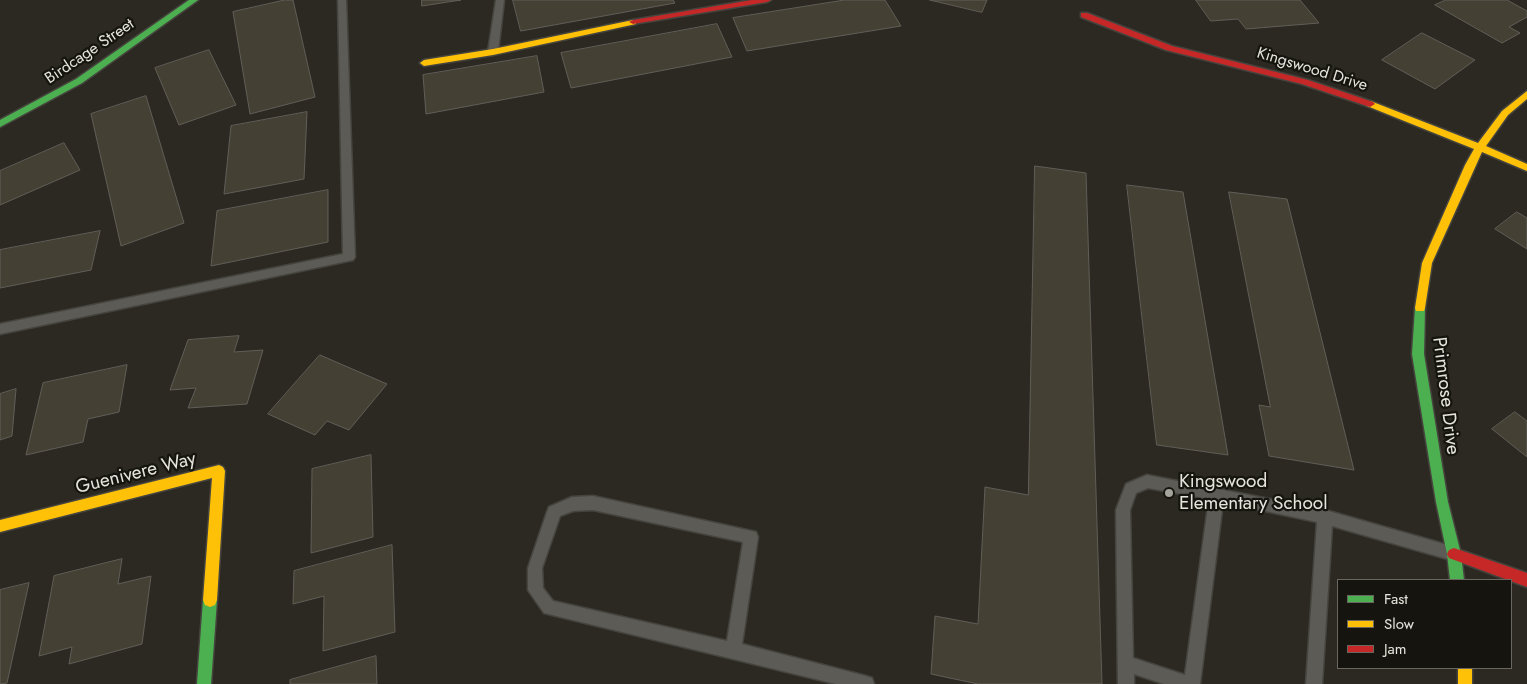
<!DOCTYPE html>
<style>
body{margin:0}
#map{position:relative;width:1527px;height:684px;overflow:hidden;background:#2c2922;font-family:Jost,sans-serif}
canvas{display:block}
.legend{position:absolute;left:1337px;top:579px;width:175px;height:90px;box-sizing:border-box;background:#15140e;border:1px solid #696760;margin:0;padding:6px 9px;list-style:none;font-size:15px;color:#e6e4dc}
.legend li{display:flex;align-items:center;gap:10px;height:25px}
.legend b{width:25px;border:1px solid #696760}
</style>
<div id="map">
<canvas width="1527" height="684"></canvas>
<ul class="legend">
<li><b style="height:6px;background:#4caf50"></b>Fast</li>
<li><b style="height:6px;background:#ffc107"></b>Slow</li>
<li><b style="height:6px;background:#c62828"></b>Jam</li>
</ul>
</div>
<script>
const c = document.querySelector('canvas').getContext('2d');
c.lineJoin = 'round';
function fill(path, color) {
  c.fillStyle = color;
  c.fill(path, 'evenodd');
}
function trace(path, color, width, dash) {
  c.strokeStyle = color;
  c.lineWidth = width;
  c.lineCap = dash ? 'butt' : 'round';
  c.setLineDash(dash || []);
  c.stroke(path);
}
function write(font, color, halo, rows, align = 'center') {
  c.font = font + ' Jost,sans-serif';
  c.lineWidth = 4.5;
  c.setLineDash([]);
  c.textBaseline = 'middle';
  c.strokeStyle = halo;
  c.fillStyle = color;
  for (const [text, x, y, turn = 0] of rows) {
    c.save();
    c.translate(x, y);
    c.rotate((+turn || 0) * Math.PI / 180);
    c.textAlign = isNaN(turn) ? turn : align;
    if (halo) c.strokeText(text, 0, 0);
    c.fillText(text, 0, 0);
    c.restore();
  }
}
const building = new Path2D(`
 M285,0H293L315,97L250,114L233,12Z
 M422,0H461L422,6Z
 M513,0H673L675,3L521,31Z
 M845,0H885L901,26L747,51L733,18Z
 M930,0H987L982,12Z
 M1196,0H1300L1319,23L1246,29L1238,19L1211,21Z
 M1446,0H1507L1527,11V17L1509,27L1520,33L1502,43L1435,5Z
 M717,24L732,57L571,88L561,53Z
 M1422,33L1475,60L1435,89L1382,60Z
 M209,50L236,105L179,125L155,68Z
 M537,56L544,92L426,114L423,75Z
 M146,96L184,223L121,246L91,114Z
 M307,112L304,179L224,194L231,126Z
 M64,143L80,170L0,205V171Z
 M1035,166L1086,173L1102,684H978L931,674L935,616L978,624L985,487L1028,495Z
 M1127,185L1183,192L1228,455L1157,445Z
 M328,190V242L211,266L217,211Z
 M1229,192L1287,199L1354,470L1269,456L1259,405L1270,407Z
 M1517,212L1527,218V249L1495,229Z
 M100,231L91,270L0,288V250Z
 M239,336L234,352L263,350L247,404L188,408L196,388L170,390L188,340Z
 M320,355L387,384L349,430L327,421L315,435L268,414Z
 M127,365L119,412L88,419L83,442L26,455L43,383Z
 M16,389L12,436L0,440V394Z
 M1515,412L1527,421V457L1492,429Z
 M371,455L373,537L311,553L312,469Z
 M392,545L395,632L323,651L324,596L293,604L294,571Z
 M122,559L118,584L151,576L142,644L69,664L72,647L39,656L54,576Z
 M29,583L7,683L0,684V590Z
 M376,656L377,684H290V680Z`);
fill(building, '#444134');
trace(building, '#605e58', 1);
const lane = new Path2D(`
 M338,0H346L355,257L353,260L0,334V324L343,254Z
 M496,0H504L498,52L493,55L488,52Z
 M1147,475L1325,510L1451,546L1456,548L1458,553L1456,558L1451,560L1332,526L1322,684H1306L1317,522L1223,502L1200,684H1164L1134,674V684H1118L1116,510L1126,484ZM1148,488L1209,499L1185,675L1133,658L1130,510L1136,493Z
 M593,496L756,532L758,537L742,644L866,676L872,678L874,684H836L544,613L528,590V568L547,512L549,507L572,497ZM593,510L743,542L727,641L553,601L543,588L542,568L560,516L573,511Z`);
const fast = new Path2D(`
 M189,0H198L82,83L0,127V120L76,79Z
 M1420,304L1424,305L1425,308L1424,354L1448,502L1461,554L1464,580H1450L1447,554L1436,502L1412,354L1415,308L1416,305Z
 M210,593L215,595L217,600L211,684H197L203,600L205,595Z`);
const slow = new Path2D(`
 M633,20H636V24L493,55L424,66L420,63L424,60L493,49Z
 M1527,91V99L1508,115L1486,146L1527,164V171L1482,152L1432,263L1425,308L1424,311H1416L1415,308L1422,263L1465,165L1474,149L1367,106L1365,104L1370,101L1373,102L1478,143L1502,111Z
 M219,465L223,467L225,471L217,600L215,605L210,607L205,605L203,600L212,478L0,532V520Z
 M1458,668H1472V684H1458Z`);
const jam = new Path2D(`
 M752,0H771L767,2L633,24L629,22L633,20Z
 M1081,13H1087L1172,46L1308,80L1373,102L1375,104L1370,107L1302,84L1166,50L1081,17Z
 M1454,548L1527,573V587L1449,558L1447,554L1449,550Z`);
trace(lane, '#46443e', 3);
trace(fast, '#46443e', 3);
trace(slow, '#46443e', 3);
trace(jam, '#46443e', 3);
fill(lane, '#5c5b56');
fill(fast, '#4caf50');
fill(slow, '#ffc107');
fill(jam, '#c62828');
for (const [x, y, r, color] of [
 [1169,493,5,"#a5a39b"]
]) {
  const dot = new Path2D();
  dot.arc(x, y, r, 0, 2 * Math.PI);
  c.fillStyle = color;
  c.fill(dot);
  trace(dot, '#15140e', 2);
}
write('16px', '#e6e4dc', '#15140e', [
 ["Birdcage Street",90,52,-34],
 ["Kingswood Drive",1312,70,17]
]);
write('19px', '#e6e4dc', '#15140e', [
 ["Primrose Drive",1445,396,83],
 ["Guenivere Way",136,474,-14]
]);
write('19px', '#e6e4dc', '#15140e', [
 ["Kingswood",1179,482],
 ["Elementary School",1179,504]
], 'left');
</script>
